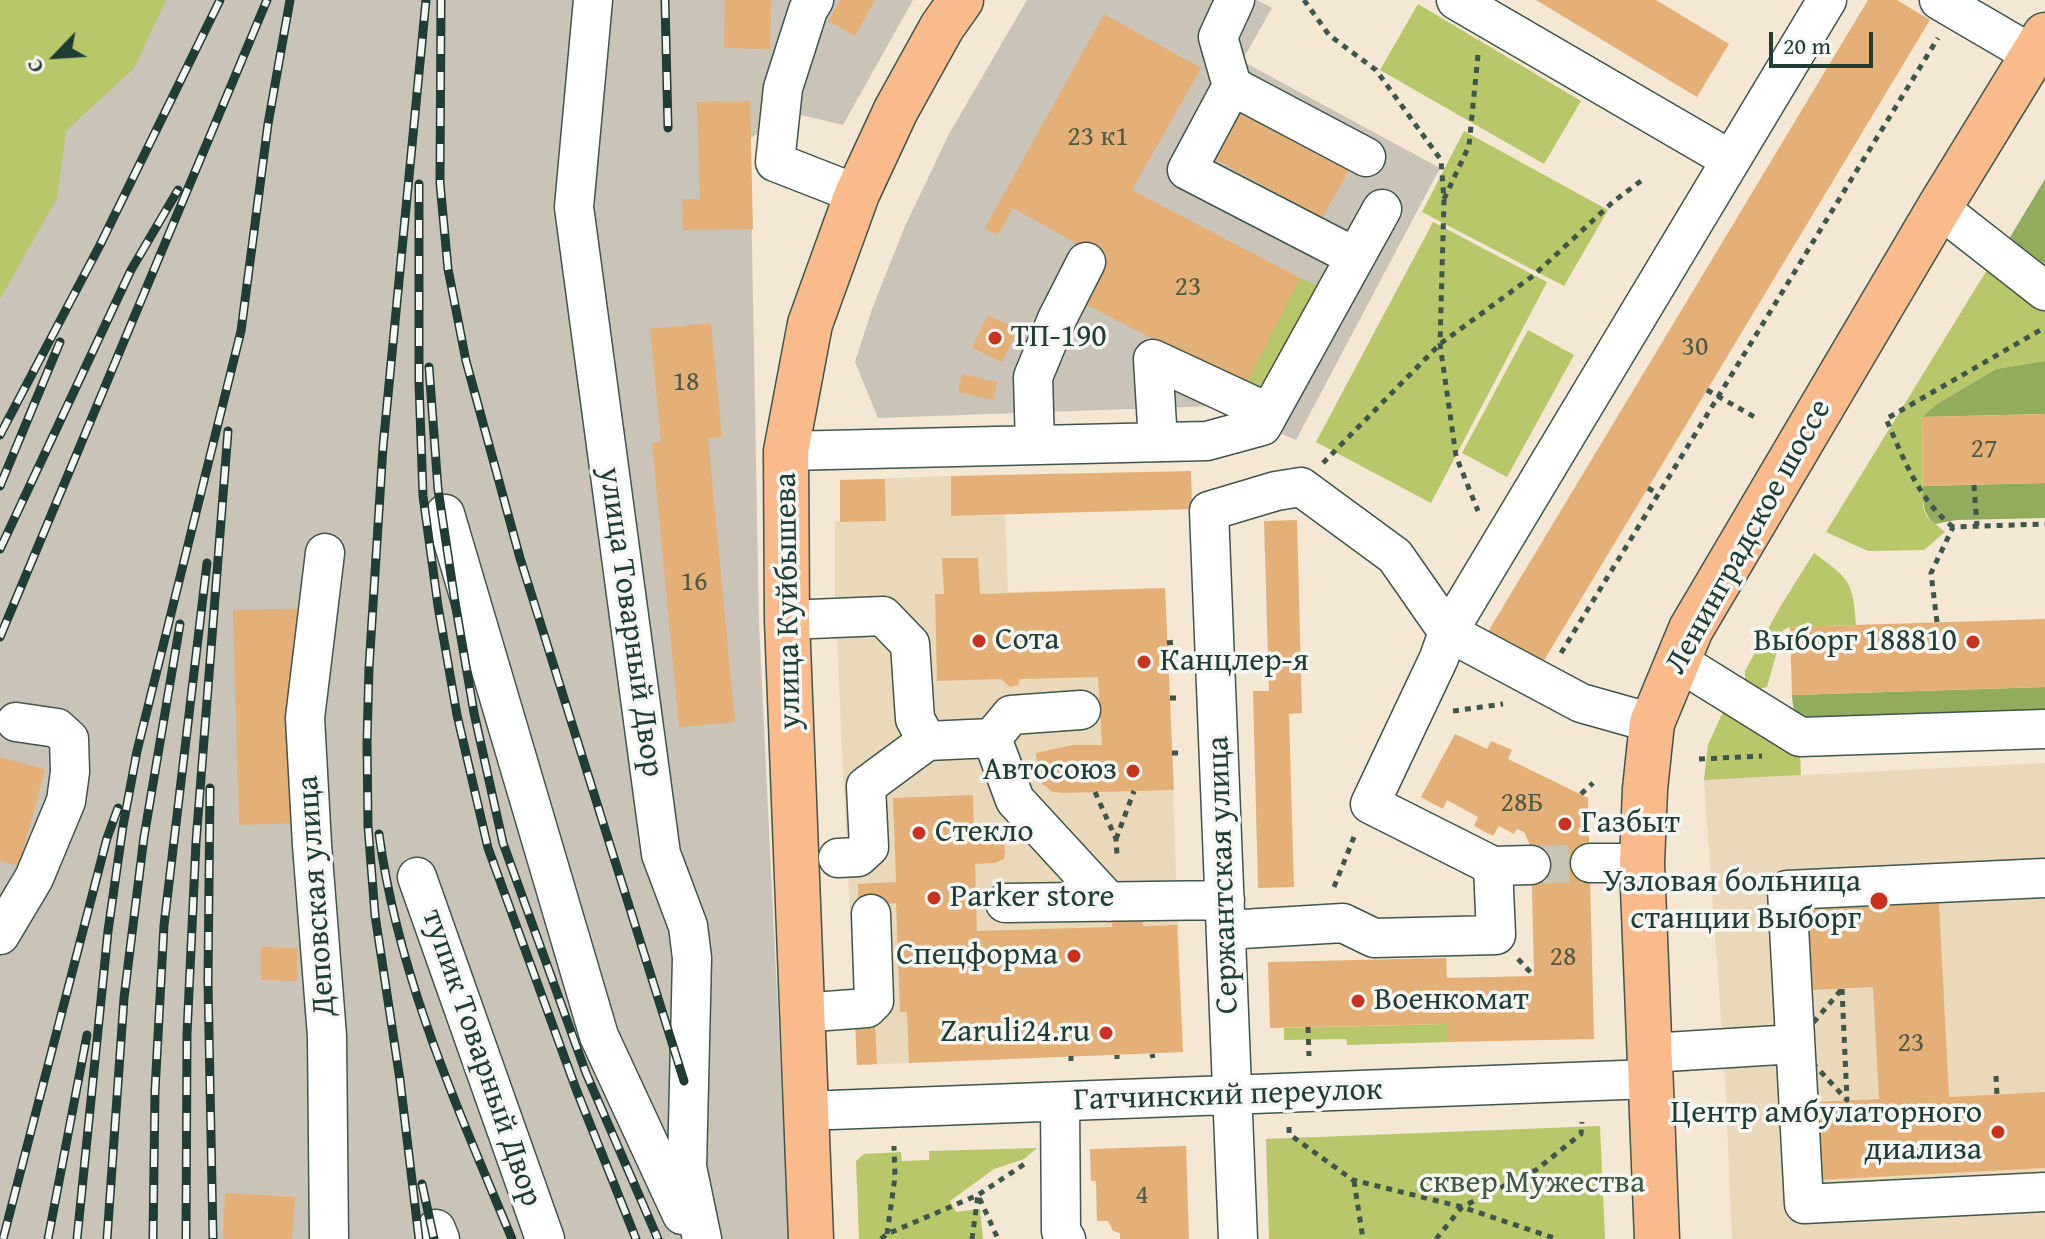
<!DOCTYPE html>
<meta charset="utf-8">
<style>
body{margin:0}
#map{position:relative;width:2045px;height:1239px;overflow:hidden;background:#f4e7d3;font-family:"Gentium Book Plus",serif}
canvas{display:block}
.north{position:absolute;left:16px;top:16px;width:80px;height:80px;-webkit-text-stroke:6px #f6f6f2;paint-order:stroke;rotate:245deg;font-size:22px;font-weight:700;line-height:32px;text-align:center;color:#1f3d34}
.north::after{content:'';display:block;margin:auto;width:28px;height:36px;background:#1f3d34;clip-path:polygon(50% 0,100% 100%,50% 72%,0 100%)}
.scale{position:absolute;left:1769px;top:32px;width:104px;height:36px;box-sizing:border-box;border:4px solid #1f3d34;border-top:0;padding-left:10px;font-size:24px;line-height:28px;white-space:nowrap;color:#1f3d34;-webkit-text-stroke:6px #f6f6f2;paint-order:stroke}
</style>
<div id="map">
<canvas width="2045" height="1239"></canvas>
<div class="north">С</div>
<div class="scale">20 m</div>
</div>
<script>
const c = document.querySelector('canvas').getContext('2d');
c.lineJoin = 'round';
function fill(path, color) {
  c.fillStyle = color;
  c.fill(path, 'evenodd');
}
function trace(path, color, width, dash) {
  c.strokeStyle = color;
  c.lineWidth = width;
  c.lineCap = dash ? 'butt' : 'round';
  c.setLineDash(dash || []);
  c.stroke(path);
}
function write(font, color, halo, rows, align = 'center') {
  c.font = font + ' "Gentium Book Plus",serif';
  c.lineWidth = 7;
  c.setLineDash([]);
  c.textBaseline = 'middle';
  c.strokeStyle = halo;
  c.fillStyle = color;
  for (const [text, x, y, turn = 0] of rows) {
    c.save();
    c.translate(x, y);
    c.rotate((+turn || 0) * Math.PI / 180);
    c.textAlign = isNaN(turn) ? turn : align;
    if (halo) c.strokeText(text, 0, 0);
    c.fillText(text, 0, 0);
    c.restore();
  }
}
fill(new Path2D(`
 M951,476V516L1005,515L1008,592L1165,588L1183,1052L857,1065L835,600V522L840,521V480Z
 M2045,763V1239H1732L1725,1077L1704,780Z`), '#ead8ba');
fill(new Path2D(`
 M0,0H913L843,125L797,114L750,138L759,624L789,1239H0Z
 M1027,0H1257L1272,8L1242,61L1440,168L1296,440L1214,406L878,418L855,362L872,309L905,226L949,134Z`), '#cac3b8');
fill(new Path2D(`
 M0,0H166L134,68L66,131L57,198L0,299Z
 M1418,4L1581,101L1544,164L1380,70Z
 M1464,131L1608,210L1564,286L1422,212Z
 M1433,222L1547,282L1431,503L1316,442Z
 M1993,260L2045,298V361L1996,369L1937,404L1922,417L1923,507L1927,517L1945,532L1924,550L1868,551L1826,532Z
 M1300,278L1318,286L1267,392L1245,386Z
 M1528,330L1574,355L1507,477L1462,453Z
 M1814,553C1849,579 1853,580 1856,625L1790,627L1783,630L1767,687L1759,689L1745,682V671L1780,607Z
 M1727,703L1800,753L1801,775L1704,780L1708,745Z
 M1448,1024V1042L1347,1045L1346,1039L1284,1040V1028Z
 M1600,1126L1605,1239H1269L1266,1139Z
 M1037,1148L1024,1159L994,1169L950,1201L956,1212L980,1209L983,1239H859L856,1161L864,1154L901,1152L902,1161L929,1160V1151Z`), '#b7c769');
fill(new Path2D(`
 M2045,179V275L2006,244Z
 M2045,361V414L1922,417L1937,404L1996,369Z
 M2045,483V518L1956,520L1935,524C1922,513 1923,502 1923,486Z
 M2045,687V718L1808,727C1795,717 1793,711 1792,695Z`), '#91ac5d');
fill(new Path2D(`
 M725,0H771L770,49L724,48Z
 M840,0H875L855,36L828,21Z
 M1536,0H1656L1729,44L1697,97Z
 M1868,0H1897L1930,20L1540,667L1486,635Z
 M1104,14L1201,68L1132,190L1300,278L1245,386L1075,299L1098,255L1013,208L998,235L985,228Z
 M750,101L753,229L683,230L682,199H700L697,102Z
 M1238,109L1349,170L1322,218L1211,157Z
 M988,315L1018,329L1002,362L972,348Z
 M711,323L722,437L708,438L735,722L679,727L652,443L661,442L650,329Z
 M962,374L997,382L993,400L958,392Z
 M2045,414V483L1923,486L1922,417Z
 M1191,471L1192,509L951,516V476Z
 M885,479L886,521L840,522V480Z
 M1297,520L1302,713L1289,714L1294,887L1258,888L1253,691H1269L1264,521Z
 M942,558H978L980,594L1165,588L1174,790L1064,793L1053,792L1041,783L1038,775L1036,753L1072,745H1102L1098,677L1020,679L1018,685L1010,687L1001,679L937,681L935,594H944Z
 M301,609L307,823L239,825L233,610Z
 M2045,619V687L1792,695L1790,627Z
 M1455,734L1487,749L1491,741L1512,750L1508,759L1588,798L1594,1039L1448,1042V1024L1270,1028L1268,962L1446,958L1447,978L1534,976L1531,847L1524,832L1517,829L1514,834L1499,826L1493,836L1474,826L1478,817L1447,800L1443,809L1421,797Z
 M0,757L45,769L19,866L0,861Z
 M973,795L974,838L997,837L1004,843L1005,851L1004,859L995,863L975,864L977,931L1112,927V917L1142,915L1143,926L1177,925L1183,1052L909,1063L907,1012H900L896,903L858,906V884L896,882L893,798Z
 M1939,903L1949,1097L2045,1092V1168L1817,1180L1814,1102L1879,1099L1873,987L1813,990L1808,910Z
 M261,947L297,948V981L261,980Z
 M875,1021L877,1064L857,1065L855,1022Z
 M1186,1146L1189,1239H1120V1233L1113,1231L1108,1221H1097L1096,1181H1091L1090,1149Z
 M225,1193L295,1197L292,1239H223Z`), '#e4b077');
trace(new Path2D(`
 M1531,865L1590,863`), '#c9c5b3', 38, [38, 19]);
const minor = new Path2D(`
 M593,0L574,207L661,854L688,926L692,958L687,1167L702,1239
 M814,0L808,10L783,88L775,162L857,194
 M1235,0L1218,37L1232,86L1366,157
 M1456,0L1731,160
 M1939,0L2033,55
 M1232,86L1187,170L1355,257
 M1939,208L2045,291
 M1158,442L1153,359L1269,413
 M1035,445L1033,377L1057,319L1086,262
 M786,451L1207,441L1262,426L1382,209
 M445,514L599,1036L682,1215
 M325,553L305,718L312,845L327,1036L329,1239
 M787,620L883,616L910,644L915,719L927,741L992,738L1011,715L1081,710
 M1676,660L1800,737L2045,729
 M992,738L1015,800L1109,902
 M838,858L858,857L869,847L866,786L927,741
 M1590,863H1642
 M1493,866L1531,865
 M417,877L545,1239
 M2045,878L1787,890L1804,1204L2045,1192
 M1005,903L1225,900
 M1226,930L1343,923L1374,938L1496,935L1493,866L1370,804L1439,658L1448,632L1827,0
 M0,935L34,878L66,801L70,772L69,739L57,728L16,722
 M800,1013L867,1008L874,1001L871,914
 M1650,1053L1795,1044
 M1060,1102L1061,1231L1066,1239
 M805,1111L1650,1079
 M436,1229L440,1239
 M1238,1239L1209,511L1276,491L1301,487L1395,556L1448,632L1581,703L1652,723`);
const major = new Path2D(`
 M811,1239L787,620L786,451L810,324L857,194L896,110L942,27L961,0
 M1657,1239L1642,863L1645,789L1652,723L1691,629L1939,208L2045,35`);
trace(minor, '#3f564c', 41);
trace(major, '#3f564c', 47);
trace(new Path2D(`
 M1304,0L1329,35L1376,70L1441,160L1444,200L1440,344L1456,456L1478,511
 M1444,199L1469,146L1478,55
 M1707,390L1758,419
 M1323,463L1440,344L1534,275L1614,201L1645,178
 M1974,485L1977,526
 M1648,488L1658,494
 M1953,527C1918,499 1904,459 1886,419L2044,328
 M1937,622L1931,573L1953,527L2045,524
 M1167,643L1174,642
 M1561,653L1938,38
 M1170,698H1176
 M1453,711L1503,704
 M1172,753H1178
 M1699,759L1762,756
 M1095,792L1116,839L1117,855
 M1581,794L1593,783
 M1116,839L1134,791
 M1334,887L1354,837
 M1518,959L1534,976
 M1842,989L1847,1100L1795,1044Z
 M1308,1027L1309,1056
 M1152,1054L1153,1058
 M1117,1059V1055
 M1071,1061V1056
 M1996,1076L1997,1095
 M1289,1127V1134L1353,1180L1462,1207L1557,1239
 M1354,1181L1363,1239
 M887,1234L895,1177L894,1146
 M881,1239L887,1234L978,1195L1026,1163
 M972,1239L978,1195L998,1239
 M1436,1239L1462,1207L1536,1170L1581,1134L1582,1122`), '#3f564c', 5, [6, 6]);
trace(minor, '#fff', 38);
trace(major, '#fabb8c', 44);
const rail = new Path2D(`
 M441,0L440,183L448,269L466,361L520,558L684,1081
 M665,0L668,128
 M419,184V383L423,496L438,606L457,715L488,848L576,1089L636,1239
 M429,367L438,489L455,602L474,713L503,843L586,1073L658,1239
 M0,435L100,245L220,0
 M0,486L60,342
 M0,549L131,270L178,190
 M0,637L267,0
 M210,788L208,981L213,1239
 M379,834C398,976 457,1107 512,1239
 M422,1184L434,1239
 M3,1239L107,838L118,808
 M48,1239L87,1035
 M77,1239L108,931L123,826L137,751L241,331L268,124L290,0
 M107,1239L124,998L144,837L180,624
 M153,1239L155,1091L164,925L207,563
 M186,1239L187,1034L196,842L228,431
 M419,1239L400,1080L375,915L368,826L367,742L369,668L383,447L426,0`);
trace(rail, '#1f3d34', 9);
trace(rail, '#f6f6f2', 6, [18]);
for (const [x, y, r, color] of [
 [995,338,8,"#c8321e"],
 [979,641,8,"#c8321e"],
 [1973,642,8,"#c8321e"],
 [1144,662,8,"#c8321e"],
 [1133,771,8,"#c8321e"],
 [1565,824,8,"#c8321e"],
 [919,833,8,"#c8321e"],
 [934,898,8,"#c8321e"],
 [1879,901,10,"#c8321e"],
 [1074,956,8,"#c8321e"],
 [1358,1001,8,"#c8321e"],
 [1106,1033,8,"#c8321e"],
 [1998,1132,8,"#c8321e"]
]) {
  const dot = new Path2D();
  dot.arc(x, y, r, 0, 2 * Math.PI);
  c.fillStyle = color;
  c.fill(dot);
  trace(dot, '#f6f6f2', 3);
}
write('28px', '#505a45', null, [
 ["23 к1",1098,138],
 ["23",1188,288],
 ["30",1695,348],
 ["18",686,383],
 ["27",1984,450],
 ["16",694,583],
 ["28Б",1522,804],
 ["28",1563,958],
 ["23",1911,1044],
 ["4",1142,1196]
]);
write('32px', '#1f3d34', '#f6f6f2', [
 ["ТП-190",1011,338],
 ["Сота",995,641],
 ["Выборг 188810",1957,642,"right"],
 ["Канцлер-я",1160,662],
 ["Автосоюз",1117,771,"right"],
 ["Газбыт",1581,824],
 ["Стекло",935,833],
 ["Узловая больница",1861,883,"right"],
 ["станции Выборг",1861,920,"right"],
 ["Parker store",950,898],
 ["Спецформа",1058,956,"right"],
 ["Военкомат",1374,1001],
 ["Zaruli24.ru",1090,1033,"right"],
 ["Центр амбулаторного",1982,1114,"right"],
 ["диализа",1982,1151,"right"]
], 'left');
write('32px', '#1f3d34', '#f6f6f2', [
 ["Ленинградское шоссе",1749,537,-61],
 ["улица Куйбышева",789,601,-91],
 ["улица Товарный Двор",630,622,82],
 ["Сержантская улица",1224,875,-92],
 ["Деповская улица",317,896,-94],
 ["тупик Товарный Двор",481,1058,71],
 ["Гатчинский переулок",1228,1096,-2]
]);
write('32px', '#3d593f', '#f6f6f2', [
 ["сквер Мужества",1532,1184]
]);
</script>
